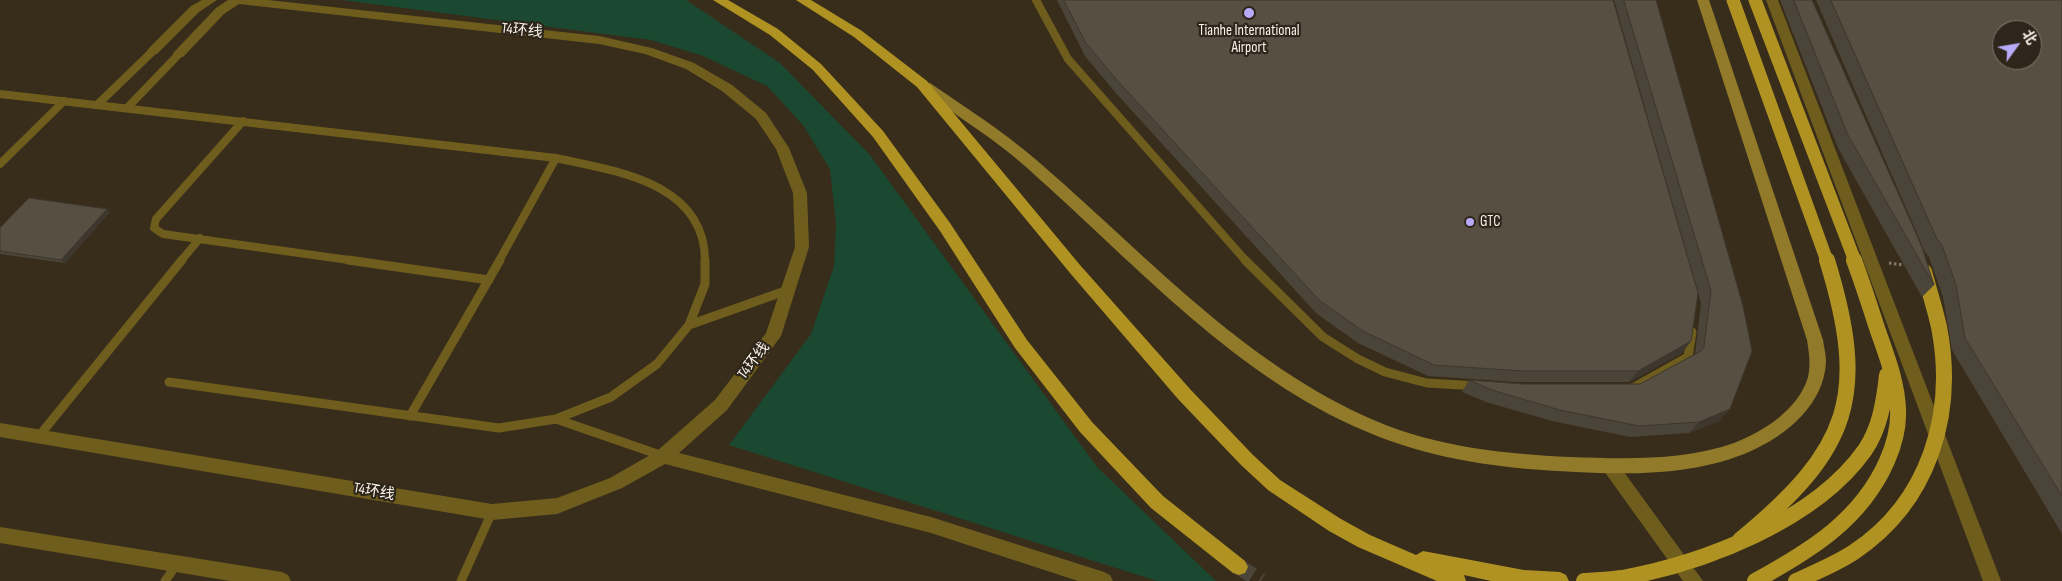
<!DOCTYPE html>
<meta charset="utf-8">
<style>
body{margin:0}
#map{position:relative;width:2062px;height:581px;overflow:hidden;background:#2e261a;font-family:"Sofia Sans Condensed","Noto Sans SC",sans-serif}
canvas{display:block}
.north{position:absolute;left:1992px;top:20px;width:50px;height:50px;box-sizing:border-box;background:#2e261a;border:1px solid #7e786d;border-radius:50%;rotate:58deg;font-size:14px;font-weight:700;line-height:20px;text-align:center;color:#f7f2e9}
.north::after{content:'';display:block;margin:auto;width:18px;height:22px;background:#b7abf8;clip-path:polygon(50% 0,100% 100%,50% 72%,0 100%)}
</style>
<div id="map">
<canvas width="2062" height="581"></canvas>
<div class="north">北</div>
</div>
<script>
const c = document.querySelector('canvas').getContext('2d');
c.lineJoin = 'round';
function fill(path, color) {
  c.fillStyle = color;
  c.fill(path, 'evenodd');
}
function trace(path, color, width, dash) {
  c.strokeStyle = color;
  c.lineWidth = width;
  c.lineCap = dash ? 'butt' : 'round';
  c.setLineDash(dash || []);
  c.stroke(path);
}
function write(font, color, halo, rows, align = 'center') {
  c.font = font + ' "Sofia Sans Condensed","Noto Sans SC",sans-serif';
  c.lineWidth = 4.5;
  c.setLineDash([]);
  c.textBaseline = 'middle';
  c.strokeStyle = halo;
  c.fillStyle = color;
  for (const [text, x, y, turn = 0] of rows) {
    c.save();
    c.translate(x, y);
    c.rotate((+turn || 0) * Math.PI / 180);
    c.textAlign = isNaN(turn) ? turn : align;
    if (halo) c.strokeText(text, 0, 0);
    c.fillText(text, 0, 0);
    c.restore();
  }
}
fill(new Path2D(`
 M0,0H2062V581H0ZM2002,30H2032V60H2002Z`), '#382d1a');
fill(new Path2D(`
 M342,0H686L780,63L870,155L1097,467L1216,581H1157L729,445L811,334L834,266L836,223L830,169L803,125L767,86L703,56L651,40Z`), '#1a4830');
trace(new Path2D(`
 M1239,567L1261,581`), '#4c4539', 16, [16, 8]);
trace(new Path2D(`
 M1889,263L1904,265`), '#827c71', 3, [2.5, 2.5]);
trace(new Path2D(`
 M1036,0L1068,59L1246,261
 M0,94L556,158C615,171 705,182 705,261
 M98,104L153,51
 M127,108L179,54
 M243,121L156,219L154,228L163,234L356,261
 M0,164L64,101
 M181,261L200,238
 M499,261L556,158`), '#6f5d1d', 8);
trace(new Path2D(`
 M348,260L489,280
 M1245,260L1323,337L1358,359L1385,372L1427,383L1478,386
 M689,325L788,290
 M169,382L499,428L556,419L611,397L657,364L689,325L705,284V260
 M1631,389L1688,357L1692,332
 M410,416L500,260
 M556,419L663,456
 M39,436L182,260
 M165,581L177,564
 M461,581L492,512`), '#6f5d1d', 9);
fill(new Path2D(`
 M202,0H217L199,12L157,54H149L147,51L149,48L191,6Z
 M228,0H268L599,36L652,48L694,63L732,85L766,113L789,148L807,193L809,247L781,336L727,410L679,453L931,517L1104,572L1110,575L1113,581H1078L931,533L665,464L622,488L557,514L492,520L0,437V423L492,504L557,498L610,478L657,451L715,400L766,333L795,247L793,193L776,149L756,119L722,91L686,69L645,54L599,44L239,4L224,14L183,57H175L173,54L175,51L216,8Z
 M1766,0H1778L2001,581H1983Z
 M1610,459L1616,461L1703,581H1683L1604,471L1602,466L1604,461Z
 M0,527L282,572L288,575L291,581H230L0,543Z`), '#6f5d1d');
fill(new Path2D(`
 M1697,0H1709L1823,340C1824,347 1826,355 1826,362C1824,404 1787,435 1751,451C1697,475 1634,475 1576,472C1504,469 1432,460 1365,431C1237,377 1139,268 1037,177C1013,154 986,135 958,116C946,107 929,98 919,86L920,83H930C965,107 1001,130 1034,158C1143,251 1242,364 1376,421C1437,447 1505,454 1570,457C1624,459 1683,461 1734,443C1763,432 1799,409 1808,377C1811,364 1809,353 1807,340Z`), '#917b2b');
fill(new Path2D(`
 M713,0H728L778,29L821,64L883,131L950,223L1027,340L1092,422L1163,496L1245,561L1248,567L1245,573L1239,575L1233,573L1151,508L1080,432L1015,348L940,231L873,137L813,70L770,35Z
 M796,0H811L862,31L927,81L1080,265L1190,389L1253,455L1280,480L1341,519L1370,535L1416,555L1423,551L1524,570L1560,572L1566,575L1569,581H1491L1464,575L1466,581H1437L1358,547L1329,531L1268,490L1241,465L1178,399L1070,273L917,87L854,37Z`), '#af9221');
trace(new Path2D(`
 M1733,0L1827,261
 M1755,0L1855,261`), '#af9221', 13);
trace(new Path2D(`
 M1740,540C1850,449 1869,397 1827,260
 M1584,581C1597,580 1609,580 1622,578C1704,563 1815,521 1865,450C1880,428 1884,402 1887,375
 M1755,581C1810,551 1861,520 1887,461C1894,445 1899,427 1898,409C1897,380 1885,352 1876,325C1869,303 1862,282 1854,260
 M1796,581C1816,572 1836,564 1854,552C1929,502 1956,414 1939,327C1935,309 1929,290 1924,272`), '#af9221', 16);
fill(new Path2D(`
 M1057,0H1613L1691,341L1682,353L1629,382H1516L1428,376L1358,343L1316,313L1115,92L1085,56Z
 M1614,0H1656L1743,306L1730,409L1719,421L1689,433L1630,437L1552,421L1486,402L1462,392L1469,380L1523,384H1640L1695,354L1701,303Z
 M1780,0H1812L1934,285L1922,297L1838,148Z
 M1816,0H2062V534L1952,350L1943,297L1929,257L1925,252Z
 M110,212L65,263L0,254V228Z`), '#4b4438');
fill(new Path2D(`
 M107,209L110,212L65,263L61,260Z
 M1691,341L1682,353L1629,382L1638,371Z
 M1730,409L1719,421L1689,433L1699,422Z`), '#3d372e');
const building = new Path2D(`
 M1064,0H1613L1698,293L1691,341L1638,371H1523L1434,365L1363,331L1320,301L1116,79L1086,43Z
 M1624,0H1656L1743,306L1752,351L1730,409L1699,422L1639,426L1560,410L1492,390L1469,380L1523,384H1640L1701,351L1704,347L1711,291Z
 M1794,0H1812L1922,247L1934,285L1848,135Z
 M1831,0H2062V496L1965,338L1956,285L1942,245L1937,239ZM2002,30H2032V60H2002Z
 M29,198L107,209L61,260L0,251V228Z`);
fill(building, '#574f41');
trace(building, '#3d372e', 1);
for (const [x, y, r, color] of [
 [1249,13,6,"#b7abf8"],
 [1470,222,5,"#b7abf8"]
]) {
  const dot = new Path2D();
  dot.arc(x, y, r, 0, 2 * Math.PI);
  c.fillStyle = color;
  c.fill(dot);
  trace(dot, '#2e261a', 2);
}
write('15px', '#f7f2e9', '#2e261a', [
 ["T4环线",522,31,6],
 ["T4环线",754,361,-53],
 ["T4环线",374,492,10]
]);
write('15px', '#f7f2e9', '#2e261a', [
 ["Tianhe International",1249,31],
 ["Airport",1249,48],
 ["GTC",1480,222,"left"]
]);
</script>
